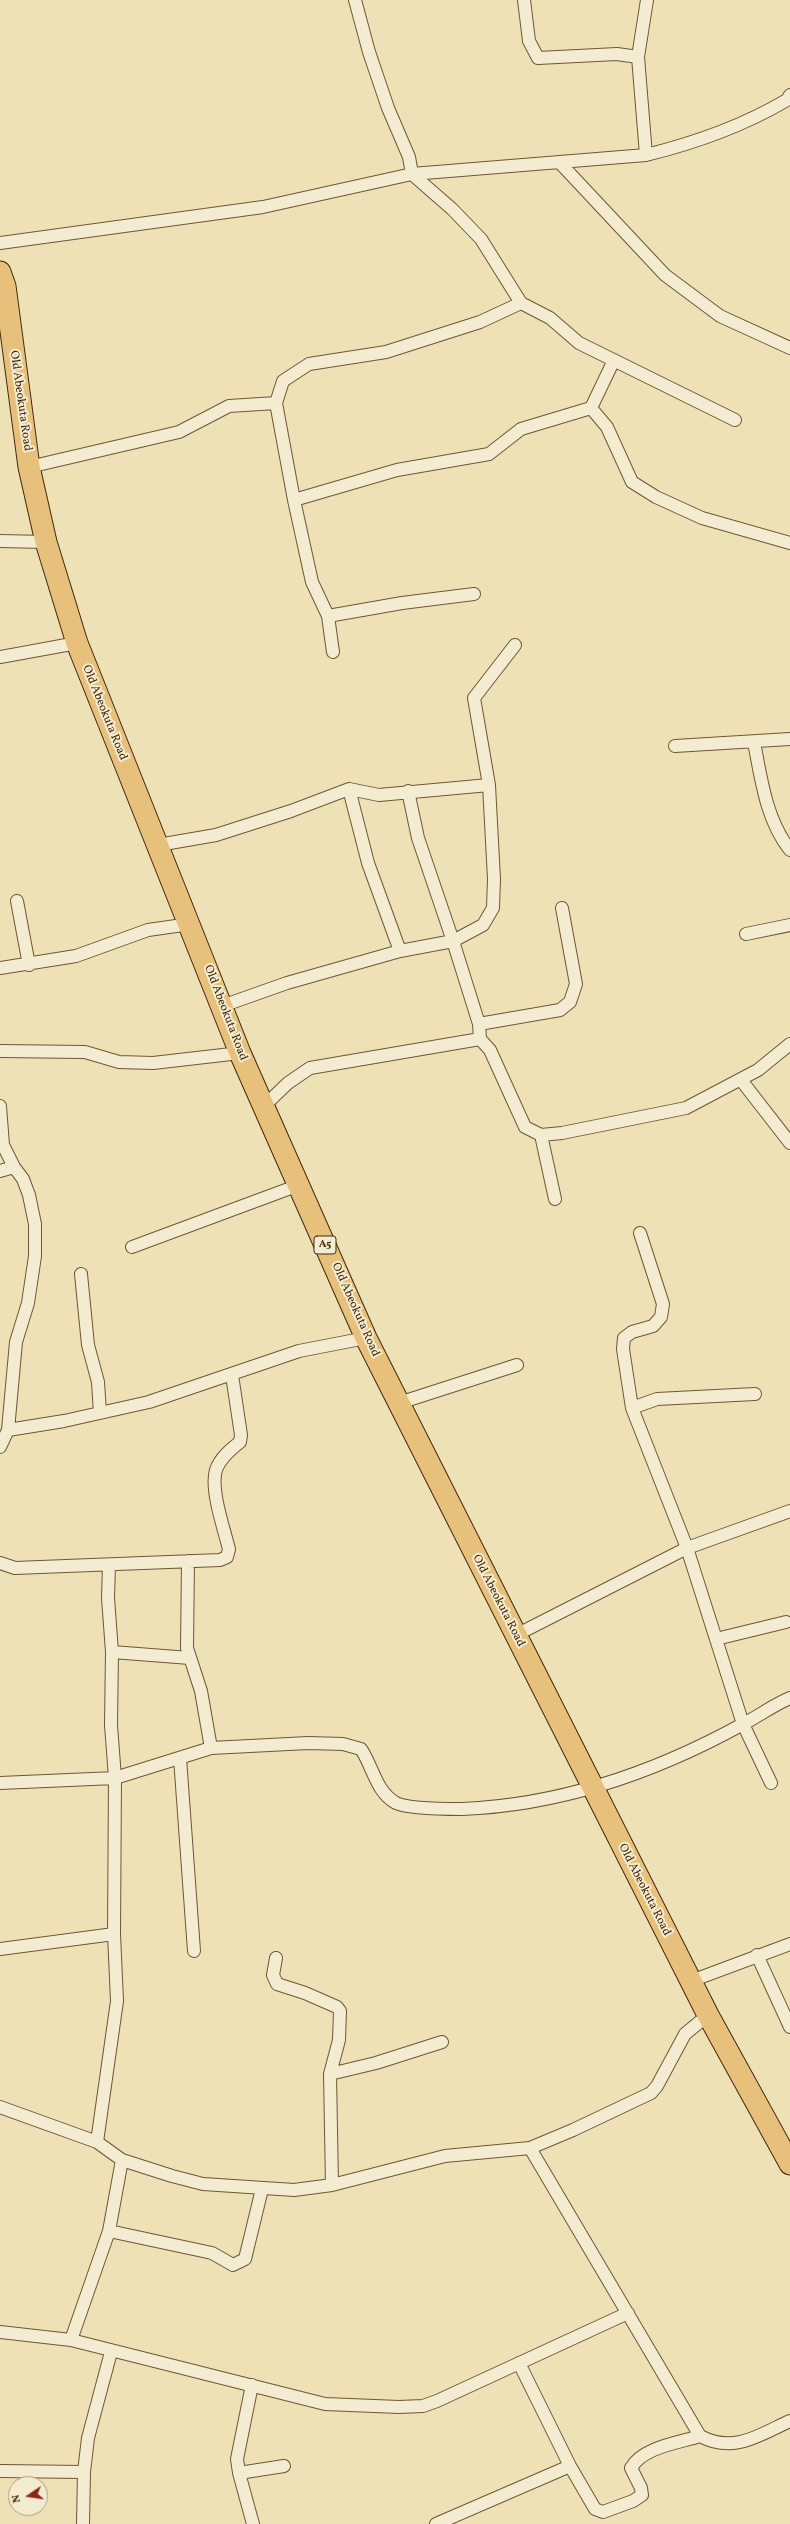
<!DOCTYPE html>
<style>
body{margin:0}
#map{position:relative;width:790px;height:2524px;overflow:hidden;background:#eee1b6;font-family:Vollkorn,serif}
canvas{display:block}
.north{position:absolute;left:8px;top:2476px;width:40px;height:40px;box-sizing:border-box;background:#f4ecd0;border:1px solid #ad9e82;border-radius:50%;rotate:257deg;font-size:11px;font-weight:700;line-height:16px;text-align:center;color:#42280e}
.north::after{content:'';display:block;margin:auto;width:14px;height:18px;background:#8f2418;clip-path:polygon(50% 0,100% 100%,50% 72%,0 100%)}
</style>
<div id="map">
<canvas width="790" height="2524"></canvas>
<div class="north">N</div>
</div>
<script>
const c = document.querySelector('canvas').getContext('2d');
c.lineJoin = 'round';
function trace(path, color, width, dash) {
  c.strokeStyle = color;
  c.lineWidth = width;
  c.lineCap = dash ? 'butt' : 'round';
  c.setLineDash(dash || []);
  c.stroke(path);
}
function write(font, color, halo, rows, align = 'center') {
  c.font = font + ' Vollkorn,serif';
  c.lineWidth = 4;
  c.setLineDash([]);
  c.textBaseline = 'middle';
  c.strokeStyle = halo;
  c.fillStyle = color;
  for (const [text, x, y, turn = 0] of rows) {
    c.save();
    c.translate(x, y);
    c.rotate((+turn || 0) * Math.PI / 180);
    c.textAlign = isNaN(turn) ? turn : align;
    if (halo) c.strokeText(text, 0, 0);
    c.fillText(text, 0, 0);
    c.restore();
  }
}
const minor = new Path2D(`
 M355,0L369,52L388,108L409,157L412,174L452,209L481,239L521,303L550,318L579,343L735,420
 M524,0L529,41L538,58L617,54L638,57
 M646,155L638,57L647,0
 M561,164L665,275L720,316L790,348
 M0,243L263,207L412,174L646,155C695,143 743,126 787,100L790,95
 M276,403L294,500L312,582L328,616L333,652
 M591,408L607,427L632,482L656,497L702,518L790,543
 M29,467L179,432L229,406L276,403L283,381L309,364L386,352L480,322L521,303
 M294,500L397,470L489,454L521,429L591,408L614,360
 M0,541L46,542
 M328,616L402,603L474,594
 M0,657L77,643
 M754,742C761,778 766,820 790,850
 M675,746L790,739
 M349,789L368,863L400,951
 M408,791L418,838L453,941L479,1024L480,1039L490,1050L525,1127L541,1135L562,1133L686,1108L758,1070L790,1044
 M158,845L216,835L291,811L349,789L379,795L489,785
 M17,901L29,965
 M746,934L790,925
 M0,968L76,956L148,930L190,924
 M222,1006L287,983L400,951L453,941L483,925L493,908L494,879L489,785L474,698L515,645
 M479,1024L560,1010L570,1002L576,984L562,908
 M0,1051L85,1052L119,1062L153,1063L240,1053
 M741,1080L790,1143
 M0,1106L3,1145L14,1167L23,1179L29,1195L35,1224V1256L28,1303L16,1342L8,1430L0,1447
 M264,1106L288,1083L310,1068L480,1039
 M541,1135L555,1199
 M0,1171L14,1167
 M640,1233L663,1304L661,1317L653,1326L632,1332L624,1338L623,1349L632,1408L687,1548L743,1724L771,1783
 M132,1247L299,1185
 M81,1274L88,1345L98,1382L100,1413
 M399,1403L517,1365
 M632,1408L657,1399L755,1394
 M8,1430L64,1421L149,1402L299,1351L366,1338
 M188,1561L187,1648L201,1691L211,1748
 M0,1563L15,1568L220,1560L227,1557L229,1549C224,1529 210,1489 216,1470C220,1458 231,1449 240,1442L241,1435L232,1375
 M516,1635L687,1548L790,1511
 M716,1639L786,1622
 M112,1652L190,1658
 M180,1758L194,1951
 M0,1783L115,1778L211,1748L308,1743L343,1744L361,1749C373,1767 376,1792 396,1803C408,1809 448,1809 462,1809C561,1805 656,1772 743,1724C759,1716 773,1705 790,1698
 M0,1949L114,1934
 M757,1955L790,2027
 M276,1958L273,1975L277,1984L305,1993L337,2007L340,2011L339,2040L330,2074L332,2185
 M691,1981L790,1944
 M330,2074L376,2063L442,2042
 M0,2107L97,2142L122,2160L172,2176L203,2184L294,2190L332,2185L445,2156L530,2148L573,2130L651,2093L657,2086L685,2034L708,2015
 M97,2142L117,2001L114,1934L115,1778L111,1725L112,1652L108,1598L109,1565
 M530,2148L700,2436C734,2454 759,2435 790,2421
 M109,2231L212,2253L233,2265L245,2259L262,2189
 M0,2332L71,2340L325,2404L399,2407L423,2406L437,2401L628,2313
 M71,2340L109,2231L122,2160
 M519,2363L570,2466L595,2509L603,2512L633,2501L642,2495L641,2488L631,2468C643,2447 678,2443 700,2436
 M252,2385L237,2459L239,2473L253,2524
 M0,2471L84,2472
 M239,2473L284,2466
 M83,2524L84,2472L88,2438L111,2352
 M436,2524L570,2466`);
const trunk = new Path2D(`
 M0,272L5,286L29,467L46,542L77,643L240,1053L366,1338L708,2015L790,2164`);
trace(minor, '#6d5638', 14);
trace(trunk, '#42280e', 23);
trace(minor, '#f4ecd0', 12);
trace(trunk, '#e7c07b', 21);
for (const [x, y, w] of [
 [325,1245,22]
]) {
  const box = new Path2D();
  box.roundRect(x - w / 2, y - 9, w, 18, 3);
  c.fillStyle = '#f4ecd0';
  c.fill(box);
  trace(box, '#42280e', 1);
}
write('bold 11px', '#42280e', null, [
 ["A5",325,1245]
]);
write('12px', '#42280e', '#f4ecd0', [
 ["Old Abeokuta Road",20,401,82],
 ["Old Abeokuta Road",104,713,68],
 ["Old Abeokuta Road",225,1013,69],
 ["Old Abeokuta Road",355,1310,66],
 ["Old Abeokuta Road",498,1601,63],
 ["Old Abeokuta Road",644,1890,63]
]);
</script>
